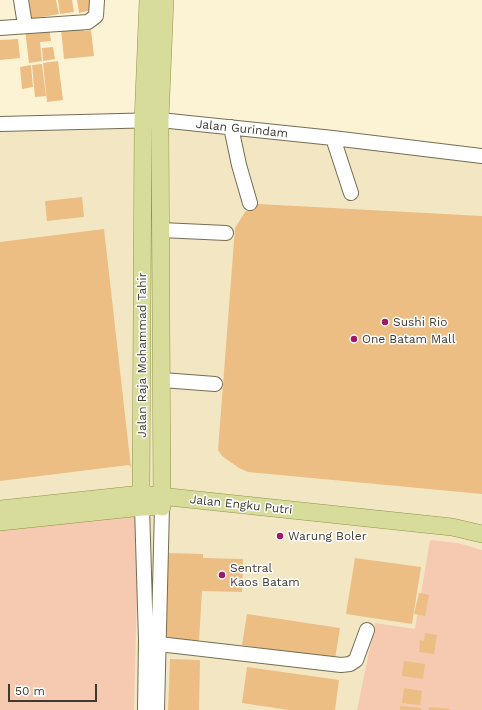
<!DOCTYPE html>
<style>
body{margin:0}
#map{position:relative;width:482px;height:710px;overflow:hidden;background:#fcf3d5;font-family:"Work Sans",sans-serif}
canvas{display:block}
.scale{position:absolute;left:8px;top:684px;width:89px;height:18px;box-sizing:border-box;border:2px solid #3e3a2f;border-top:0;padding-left:5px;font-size:12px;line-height:14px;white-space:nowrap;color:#3e3a2f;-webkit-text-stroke:3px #fff;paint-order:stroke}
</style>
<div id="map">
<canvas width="482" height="710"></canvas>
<div class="scale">50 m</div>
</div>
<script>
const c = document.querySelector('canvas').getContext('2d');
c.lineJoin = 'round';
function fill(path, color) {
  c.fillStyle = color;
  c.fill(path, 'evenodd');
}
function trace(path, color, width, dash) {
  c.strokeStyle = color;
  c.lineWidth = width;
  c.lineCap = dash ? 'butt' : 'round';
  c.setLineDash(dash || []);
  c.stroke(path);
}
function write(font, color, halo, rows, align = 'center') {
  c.font = font + ' "Work Sans",sans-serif';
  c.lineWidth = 3;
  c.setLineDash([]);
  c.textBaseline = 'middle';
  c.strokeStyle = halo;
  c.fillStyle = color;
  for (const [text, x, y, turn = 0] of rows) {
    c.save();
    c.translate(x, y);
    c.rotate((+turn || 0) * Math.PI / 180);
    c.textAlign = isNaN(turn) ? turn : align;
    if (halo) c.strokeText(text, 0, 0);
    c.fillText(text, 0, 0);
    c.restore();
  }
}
fill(new Path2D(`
 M160,120L482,156V710H0V124Z`), '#f3e7c3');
fill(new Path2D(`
 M139,513L134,710H0V526Z
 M430,540L458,543L482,550V710H357L375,623L415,629Z`), '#f6cab1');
fill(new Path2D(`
 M27,0H56L59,14L30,19Z
 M58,0H72L74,12L60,14Z
 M77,0H90L92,10L79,13Z
 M49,27L51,41L40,42L42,61L29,63L25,29Z
 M84,27V31L91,30L94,56L64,59L61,29Z
 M18,39L20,58L0,60V40Z
 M53,47L55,59L43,61L42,48Z
 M58,61L63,100L47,102L43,63Z
 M42,64L46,96L35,97L32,65Z
 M31,65L33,87L22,89L20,67Z
 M82,197L84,217L47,221L45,201Z
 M258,204L482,216V494L248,472L239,468L222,456L218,450L235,228L245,212Z
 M104,229L131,468L129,465L0,481V242Z
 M167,553L203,554V558L243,559L242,592L202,591L199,641L163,640Z
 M355,558L421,567L412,624L346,614Z
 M419,593L429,595L425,616L414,614Z
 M247,614L340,628L335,659L242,645Z
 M425,633L437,635L434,654L419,652L420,640L424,641Z
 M170,659L200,660L199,710H168Z
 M404,661L425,664L423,679L402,676Z
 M247,667L339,680L335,710H289L242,703Z
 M404,688L422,691L420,705L402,703Z
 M400,706L421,708V710H400Z
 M429,707L450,709V710H429Z`), '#ecbe83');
const minor = new Path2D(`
 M21,0L25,25
 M0,28L88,22L96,16L97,0
 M0,124L160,120L333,138L482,156
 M231,127L239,165L250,203
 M333,138L351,193
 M161,230L226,233
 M162,380L215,384
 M142,507L146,640L145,710
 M159,644L341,665L350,664L356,660L367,630
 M157,710L162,507`);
const major = new Path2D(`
 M142,507L141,494L143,121L148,0
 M162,507L160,120L165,0
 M0,509L141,494L452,527L482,534
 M0,522L142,507H153`);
trace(minor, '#756d53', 16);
trace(major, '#909449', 18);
trace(minor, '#fff', 14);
trace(major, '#d7dc9a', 17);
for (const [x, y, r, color] of [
 [385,322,4,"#a01967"],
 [354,339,4,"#a01967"],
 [280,536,4,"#a01967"],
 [222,575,4,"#a01967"]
]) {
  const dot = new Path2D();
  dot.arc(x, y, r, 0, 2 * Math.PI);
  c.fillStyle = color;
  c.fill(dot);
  trace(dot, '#fff', 1.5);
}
write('12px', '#3e3a2f', '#fff', [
 ["Jalan Gurindam",242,129,6],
 ["Jalan Raja Mohammad Tahir",142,355,-90],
 ["Jalan Engku Putri",241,505,6]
]);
write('12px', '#3e3a2f', '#fff', [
 ["Sushi Rio",393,322],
 ["One Batam Mall",362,339],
 ["Warung Boler",288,536],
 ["Sentral",230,568],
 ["Kaos Batam",230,582]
], 'left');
</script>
